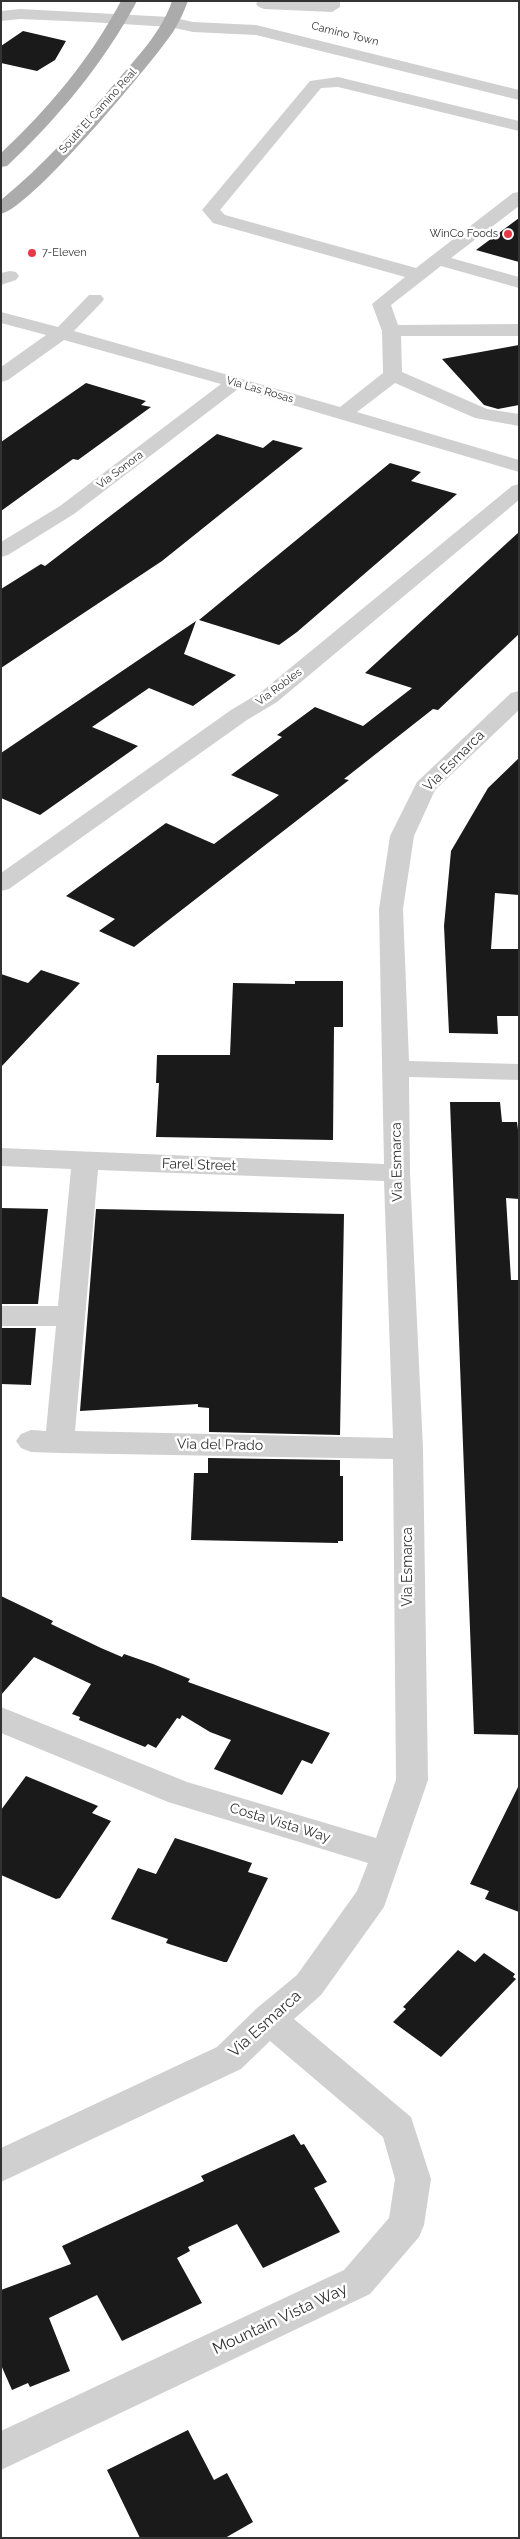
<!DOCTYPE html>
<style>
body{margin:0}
#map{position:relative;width:520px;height:2539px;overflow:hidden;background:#fff;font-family:Raleway,sans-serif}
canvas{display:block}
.frame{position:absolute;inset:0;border:2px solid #333;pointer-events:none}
</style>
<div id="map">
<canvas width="520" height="2539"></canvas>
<div class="frame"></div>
</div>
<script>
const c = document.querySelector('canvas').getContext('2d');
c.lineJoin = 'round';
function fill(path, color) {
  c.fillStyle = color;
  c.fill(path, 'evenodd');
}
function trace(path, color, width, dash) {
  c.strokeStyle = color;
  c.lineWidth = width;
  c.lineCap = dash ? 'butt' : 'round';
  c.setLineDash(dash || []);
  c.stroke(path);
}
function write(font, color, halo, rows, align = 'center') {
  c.font = font + ' Raleway,sans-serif';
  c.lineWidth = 5;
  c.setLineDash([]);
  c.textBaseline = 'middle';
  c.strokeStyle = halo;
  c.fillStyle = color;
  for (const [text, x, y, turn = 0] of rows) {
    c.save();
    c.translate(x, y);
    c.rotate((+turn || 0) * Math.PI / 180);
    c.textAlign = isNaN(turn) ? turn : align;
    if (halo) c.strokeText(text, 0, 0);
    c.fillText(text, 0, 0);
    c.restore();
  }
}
fill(new Path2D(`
 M23,31L66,41L55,60L37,71L1,63V46Z
 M519,218V262L476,250Z
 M519,345V405L498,409L484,405L442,359Z
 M86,383L146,401L141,405L151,407L78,460L73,459L1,511V442Z
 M217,434L263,448L273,440L303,448L162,561L1,668V589L41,564L45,566Z
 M390,463L421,472L411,481L457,494L297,632L279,645L199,620Z
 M519,532V634L438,710L433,709L344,779L349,780L134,947L99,931L115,919L66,896L166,823L214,844L279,795L231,775L282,737L277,735L315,707L363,726L412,688L365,673Z
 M196,621L184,654L236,675L193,706L149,688L92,727L138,746L40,815L1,798V753Z
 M519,758V895L495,893L491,949H519V1016H497L498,1034L449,1033L444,926L451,851L488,788Z
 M41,970L80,983L1,1067V974L28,983Z
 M295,981H343V1027H334L333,1140L156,1137L159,1083H156L157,1055H230L233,983L295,984Z
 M450,1102H500L502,1122H517L519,1137V1199L506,1198L511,1280H519V1735L474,1734Z
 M1,1208L48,1209L38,1304H1Z
 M96,1209L344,1214L340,1435L209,1432V1408L198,1407V1404L80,1411Z
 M1,1328H36L31,1385L1,1384Z
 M208,1458L340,1460V1476H343V1541H338V1543L191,1540L194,1473H208Z
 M1,1596L53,1621L51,1624L101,1648L122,1657L124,1654L153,1664L190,1679L188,1682L330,1733L312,1764L302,1760L282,1795L214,1769L231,1740L210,1732L182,1715L180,1719L177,1718L156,1748L148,1744L145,1747L79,1720L80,1717L72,1714L91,1684L34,1657L1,1695Z
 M26,1776L98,1806L92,1813L111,1821L60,1898L56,1899L1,1875V1810Z
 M519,1785V1912L485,1899L489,1891L470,1884Z
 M175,1838L252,1863L248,1872L268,1878L227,1962H224L166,1943L168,1939L111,1919L138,1868L156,1874Z
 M458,1950L475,1962L484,1953L515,1974L513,1977L516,1979L441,2057L393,2022L406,2009L403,2007Z
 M294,2134L301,2145L304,2144L327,2182L314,2188L340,2232L263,2268L237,2224L188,2247L190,2251L177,2258L202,2303L122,2341L97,2295L49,2318L70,2371L30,2387L28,2383L12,2390L1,2365V2290L71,2264L62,2246L204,2181L201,2176Z
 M188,2430L214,2480L227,2473L253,2522L225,2538H140L107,2470Z`), '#1a1a1a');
fill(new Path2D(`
 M258,1H340V7L332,12L264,9L259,7L256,4Z
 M20,9L170,17L193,22L256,25L519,90V100L256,35L193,32L170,27L90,22L20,19L1,21V11Z
 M338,77L519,121V131L338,87L321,88L220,210L225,215L416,268L513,193L519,192V206L451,258L519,277V288L441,266L391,305L398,325L519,324V336H401L402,372L487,409L519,414V426L475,418L395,383L357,412L519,460V472L238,389L74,514L8,555L1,557V542L60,506L221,384L64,340L8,380L1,382V367L46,335L1,323V312L58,327L89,295H101L104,299L101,303L74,331L340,407L383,373L382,331L372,304L405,277L213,223L202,210L310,81Z
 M10,271L16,272L19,276L16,280L1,285V273Z
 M519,484V500L277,702L247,720L9,889L1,891V873L231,710L261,692L512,486Z
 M519,691V710L435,790L414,836L403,909L409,1061L519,1064V1080L409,1077L410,1173L423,1449L428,1780L384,1907L321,1995L294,2019L411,2117L431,2179L424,2225L419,2237L370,2294L1,2470V2431L344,2270L389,2218L395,2179L383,2137L270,2041L241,2069L1,2182V2148L217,2047L257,2008L297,1975L357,1891L368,1863L168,1802L1,1733V1707L187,1782L376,1838L396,1780L393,1459L60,1453L31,1452L21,1448L16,1441L21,1434L31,1430L46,1431L56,1326H1V1306H58L71,1169L1,1166V1148L384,1164L379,909L390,836L417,782L511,693ZM98,1170L384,1181L393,1438L75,1431Z`), '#d0d0d0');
fill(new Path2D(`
 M121,1H137C103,64 59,117 7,166L1,167V153C49,108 90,59 121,1Z
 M172,1H188C184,12 179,22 173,32C151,64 33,206 1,214V200C44,165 80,124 116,82C137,57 161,33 172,1Z`), '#ababab');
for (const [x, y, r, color] of [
 [508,234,5,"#e63946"],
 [32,253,5,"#e63946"]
]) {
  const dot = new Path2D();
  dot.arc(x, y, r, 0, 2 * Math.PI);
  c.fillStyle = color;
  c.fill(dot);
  trace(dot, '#fff', 2);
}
write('11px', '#333', '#fff', [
 ["Camino Town",345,34,14],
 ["South El Camino Real",98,111,-48],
 ["Via Las Rosas",260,390,16],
 ["Via Sonora",120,470,-37],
 ["Via Robles",279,687,-37]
]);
write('11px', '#333', '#fff', [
 ["WinCo Foods",498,234],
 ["7-Eleven",42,253,"left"]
], 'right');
write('14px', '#333', '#fff', [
 ["Via Esmarca",454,761,-45],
 ["Via Esmarca",397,1162,-91],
 ["Farel Street",199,1165,2],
 ["Via del Prado",220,1445,1],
 ["Via Esmarca",408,1567,-90],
 ["Costa Vista Way",280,1823,17]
]);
write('16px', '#333', '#fff', [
 ["Via Esmarca",265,2024,-42],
 ["Mountain Vista Way",280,2319,-25]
]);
</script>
